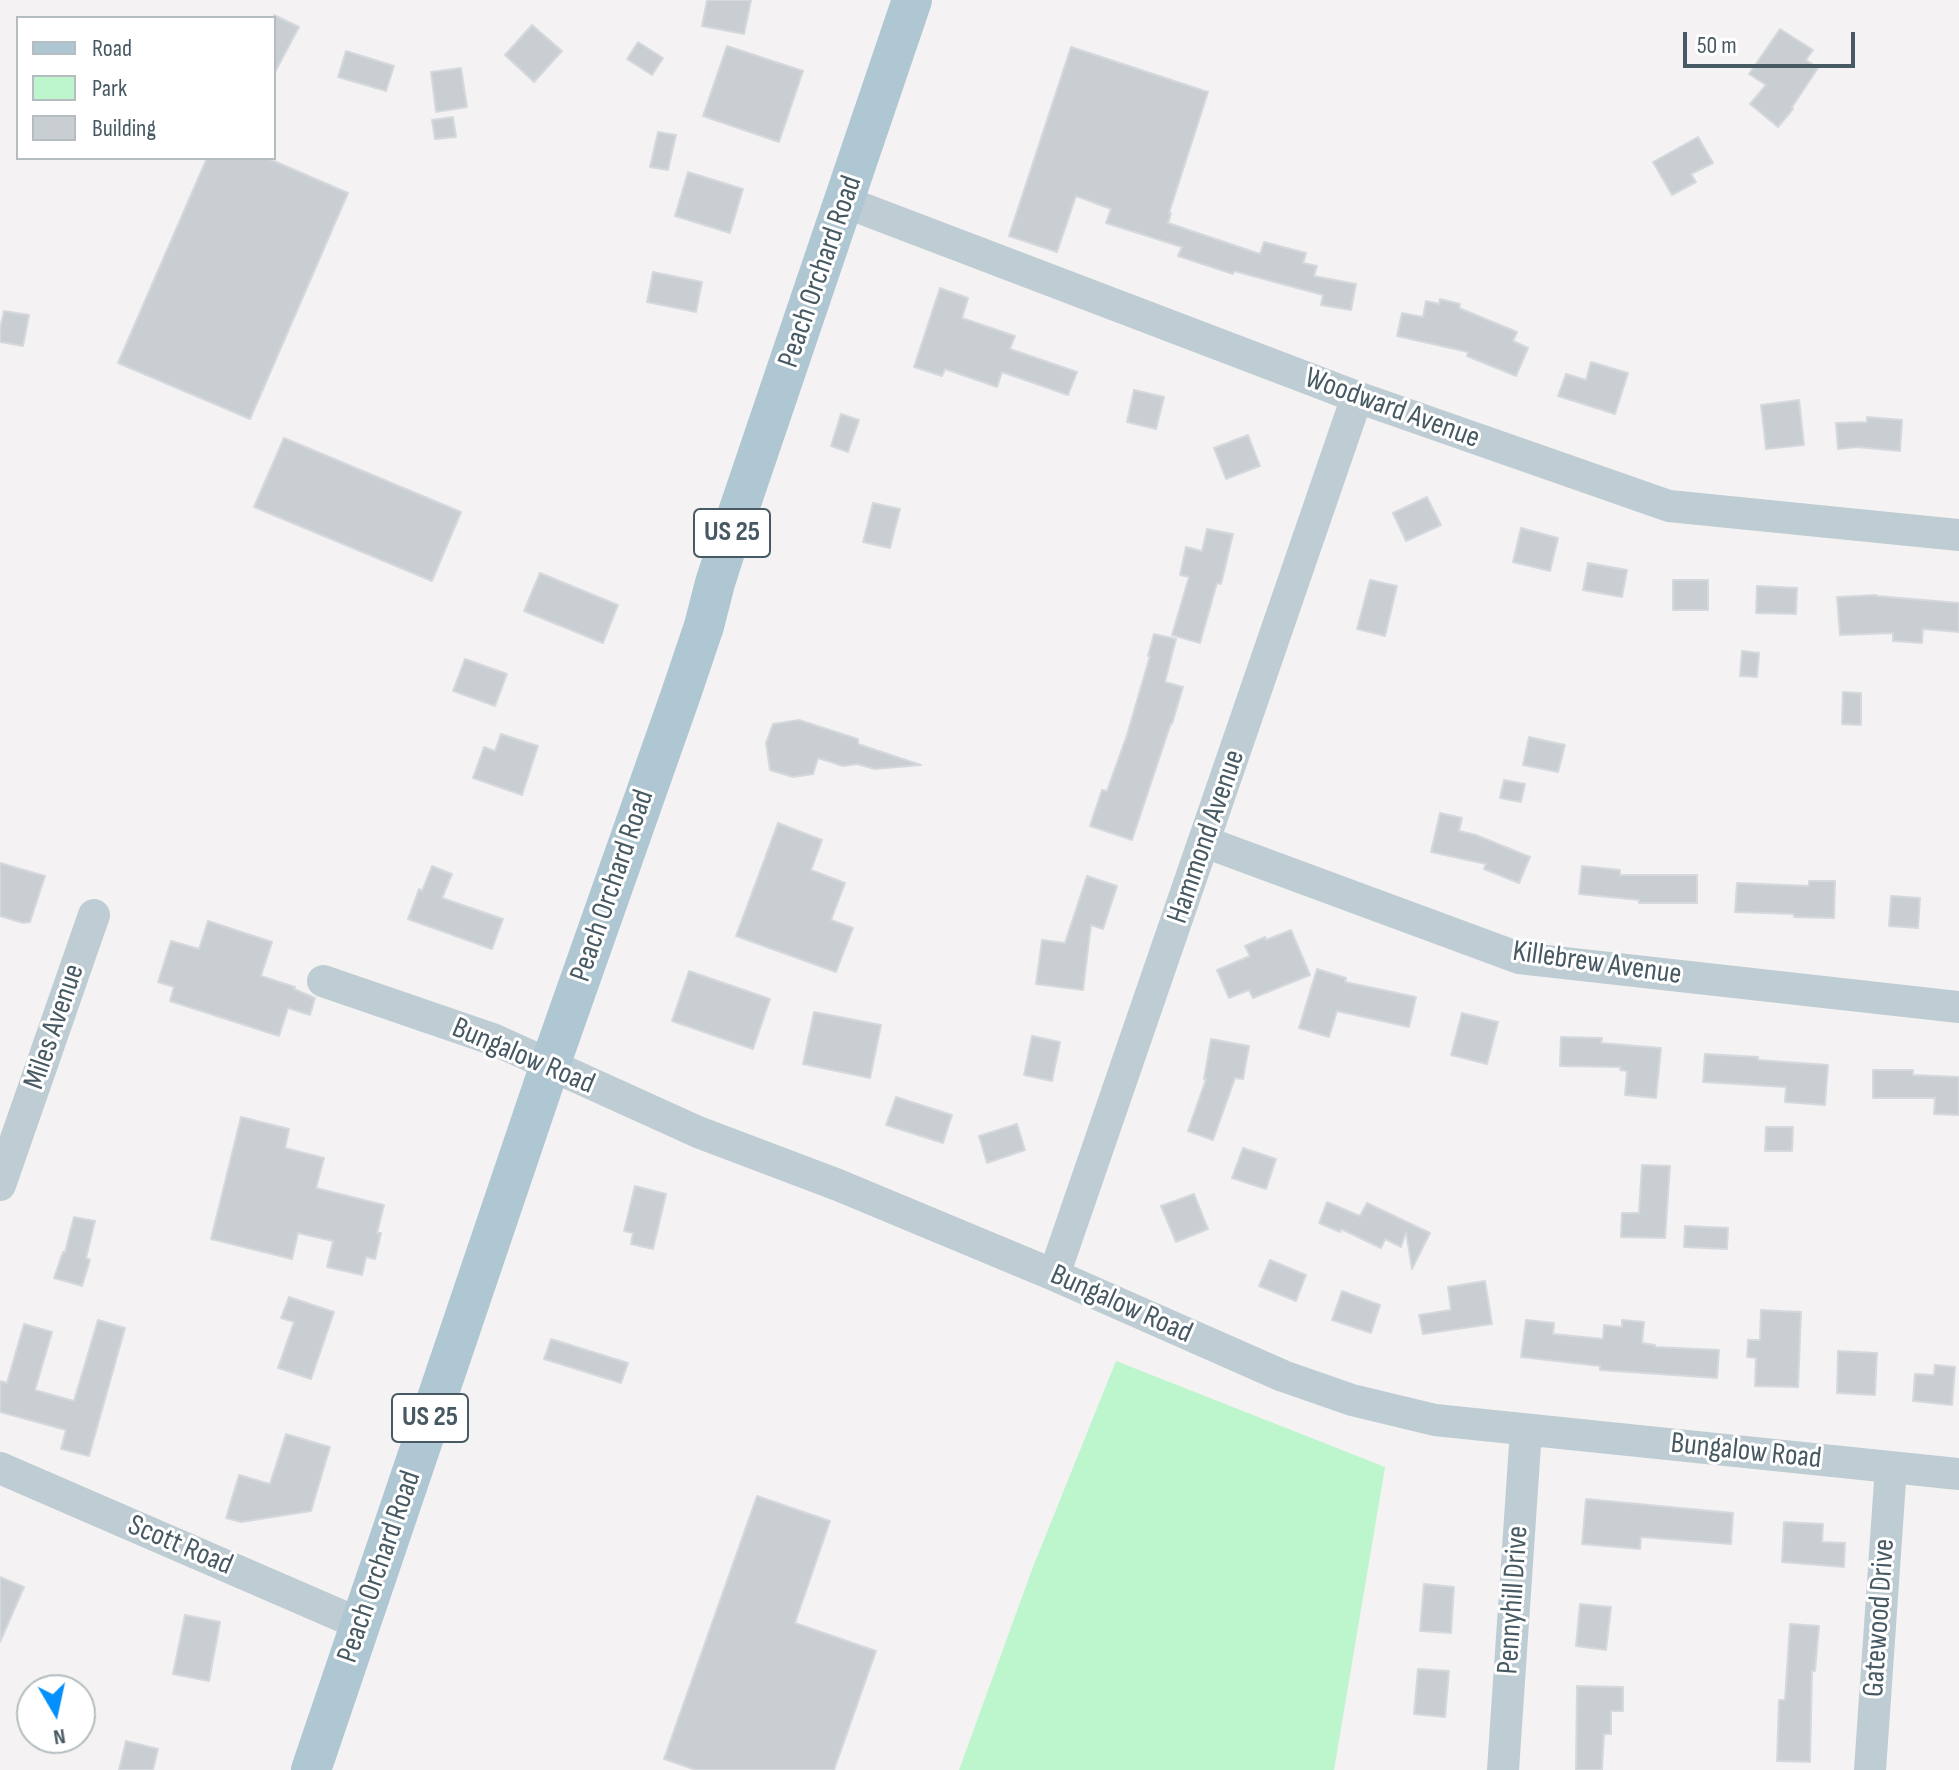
<!DOCTYPE html>
<style>
body{margin:0}
#map{position:relative;width:1959px;height:1770px;overflow:hidden;background:#f4f2f2;font-family:"Sofia Sans Condensed",sans-serif}
canvas{display:block}
.legend{position:absolute;left:16px;top:16px;width:260px;height:144px;box-sizing:border-box;background:#fff;border:2px solid #b5bdc0;margin:0;padding:10px 14px;list-style:none;font-size:24px;color:#475962}
.legend li{display:flex;align-items:center;gap:16px;height:40px}
.legend b{width:40px;border:2px solid #b5bdc0}
.north{position:absolute;left:16px;top:1674px;width:80px;height:80px;box-sizing:border-box;background:#fff;border:2px solid #b5bdc0;border-radius:50%;rotate:171deg;font-size:22px;font-weight:700;line-height:32px;text-align:center;color:#475962}
.north::after{content:'';display:block;margin:auto;width:28px;height:36px;background:#0490fc;clip-path:polygon(50% 0,100% 100%,50% 72%,0 100%)}
.scale{position:absolute;left:1683px;top:32px;width:172px;height:36px;box-sizing:border-box;border:4px solid #475962;border-top:0;padding-left:10px;font-size:24px;line-height:28px;white-space:nowrap;color:#475962;-webkit-text-stroke:6px #fff;paint-order:stroke}
</style>
<div id="map">
<canvas width="1959" height="1770"></canvas>
<ul class="legend">
<li><b style="height:10px;background:#afc6d3"></b>Road</li>
<li><b style="height:22px;background:#bdf5cc"></b>Park</li>
<li><b style="height:22px;background:#c8ced2"></b>Building</li>
</ul>
<div class="north">N</div>
<div class="scale">50 m</div>
</div>
<script>
const c = document.querySelector('canvas').getContext('2d');
c.lineJoin = 'round';
function fill(path, color) {
  c.fillStyle = color;
  c.fill(path, 'evenodd');
}
function trace(path, color, width, dash) {
  c.strokeStyle = color;
  c.lineWidth = width;
  c.lineCap = dash ? 'butt' : 'round';
  c.setLineDash(dash || []);
  c.stroke(path);
}
function write(font, color, halo, rows, align = 'center') {
  c.font = font + ' "Sofia Sans Condensed",sans-serif';
  c.lineWidth = 6;
  c.setLineDash([]);
  c.textBaseline = 'middle';
  c.strokeStyle = halo;
  c.fillStyle = color;
  for (const [text, x, y, turn = 0] of rows) {
    c.save();
    c.translate(x, y);
    c.rotate((+turn || 0) * Math.PI / 180);
    c.textAlign = isNaN(turn) ? turn : align;
    if (halo) c.strokeText(text, 0, 0);
    c.fillText(text, 0, 0);
    c.restore();
  }
}
fill(new Path2D(`
 M1116,1361L1385,1467L1334,1770H959L1033,1567Z`), '#bdf5cc');
const building = new Path2D(`
 M707,0H751L744,34L702,26Z
 M274,15L299,27L274,74Z
 M532,25L562,51L534,82L505,55Z
 M1780,29L1813,50L1806,60L1818,68L1792,107L1793,109L1778,127L1750,104L1766,85L1749,74Z
 M638,42L663,58L652,75L627,59Z
 M727,46L803,71L779,142L703,116Z
 M1071,47L1208,92L1169,213H1171L1168,223L1260,254L1264,242L1306,253L1303,263L1317,266L1314,276L1356,284L1351,310L1321,305L1323,295L1234,271L1233,274L1178,256L1182,247L1106,223L1111,209L1076,196L1057,252L1009,236Z
 M346,51L394,66L386,91L338,77Z
 M461,68L467,107L436,112L431,72Z
 M453,117L456,137L435,139L432,120Z
 M658,132L676,135L668,170L650,167Z
 M1698,137L1713,163L1691,174L1696,182L1672,195L1653,162Z
 M207,158H267L348,193L250,419L118,363Z
 M688,172L743,189L730,233L675,216Z
 M653,272L702,282L696,312L647,302Z
 M940,288L968,298L962,318L1015,336L1010,349L1077,372L1068,395L1002,372L997,387L945,369L942,376L914,367Z
 M1440,299L1460,304L1459,308L1517,332L1513,341L1528,348L1516,376L1467,356L1468,352L1397,336L1402,313L1423,317L1426,301L1439,304Z
 M4,311L29,315L23,346L0,342V329Z
 M1591,362L1628,373L1615,414L1558,396L1566,374L1586,380Z
 M1134,390L1164,397L1156,429L1127,422Z
 M1799,400L1804,445L1766,449L1761,405Z
 M841,414L859,420L848,452L831,446Z
 M1867,417L1902,420L1900,451L1857,447L1838,449L1836,423L1867,422Z
 M1248,435L1260,466L1226,479L1214,448Z
 M284,438L461,512L432,581L254,507Z
 M1427,497L1441,525L1406,541L1393,513Z
 M873,503L900,509L890,548L863,542Z
 M1521,528L1558,538L1550,571L1513,562Z
 M1207,529L1233,534L1221,584L1217,583L1200,643L1172,635L1189,577L1180,575L1186,547L1202,551Z
 M1588,563L1627,570L1622,597L1583,590Z
 M540,573L618,605L603,643L524,611Z
 M1370,580L1397,586L1385,636L1357,629Z
 M1673,580H1708V610H1673Z
 M1757,586L1797,588L1796,614L1756,613Z
 M1876,595L1877,596L1959,603V632L1923,629L1922,643L1893,641V633L1840,635L1837,597Z
 M1154,634L1176,639L1165,682L1183,687L1172,724L1171,723L1132,840L1090,826L1102,790L1107,791L1127,735L1150,656H1148Z
 M1742,651L1759,653L1757,677L1740,676Z
 M465,659L507,674L495,706L453,691Z
 M1843,692L1861,693V725L1842,724Z
 M799,720L858,739V744L921,765L875,769L857,764L843,766L818,758L813,774L793,777L770,770L766,743L773,724Z
 M501,734L538,746L522,795L473,778L484,747L495,751Z
 M1529,737L1565,745L1558,772L1523,765Z
 M1504,780L1525,784L1521,802L1500,798Z
 M1440,813L1462,818L1459,831L1476,835L1530,857L1519,883L1484,869L1486,864L1431,852Z
 M778,823L822,840L811,870L845,883L831,920L853,928L836,972L736,936Z
 M0,863L45,876L30,922L23,923L0,916Z
 M432,866L452,874L442,898L503,919L492,949L408,919L419,889L422,891Z
 M1582,866L1620,870V875H1697V903H1639V900L1579,894Z
 M1087,876L1117,886L1103,929L1091,925L1083,990L1036,984L1042,940L1065,943Z
 M1809,881H1835L1834,918L1794,917V914L1735,912L1737,883L1809,886Z
 M1891,896L1920,898L1918,928L1889,926Z
 M208,921L272,942L261,976L295,987L294,989L315,998L310,1015L288,1008L279,1036L170,1001L174,987L158,982L171,941L199,949Z
 M1291,930L1310,975L1253,998L1249,990L1229,998L1217,970L1250,956L1245,946L1265,937L1266,940Z
 M1317,969L1346,978L1345,982L1416,997L1409,1027L1337,1011L1329,1037L1299,1028Z
 M689,971L770,999L753,1049L672,1021Z
 M814,1012L881,1025L870,1078L803,1064Z
 M1462,1013L1498,1022L1487,1064L1451,1055Z
 M1032,1036L1060,1042L1052,1081L1024,1075Z
 M1561,1037L1602,1038L1601,1043L1661,1048L1656,1098L1625,1095L1627,1071L1620,1070L1621,1067L1560,1066Z
 M1211,1039L1249,1046L1243,1079L1235,1078L1213,1140L1188,1131L1206,1079H1204Z
 M1705,1054L1758,1057V1060L1828,1065L1825,1105L1785,1102L1786,1087L1703,1082Z
 M1873,1070H1913V1075L1959,1077V1115L1934,1114L1935,1098H1873Z
 M896,1097L952,1115L943,1143L886,1125Z
 M241,1117L289,1129L285,1148L324,1158L316,1188L384,1205L377,1233H381L375,1259L366,1257L362,1275L327,1267L333,1241L298,1233L292,1259L211,1239Z
 M1017,1124L1025,1150L987,1163L979,1136Z
 M1766,1127H1793L1792,1151H1765Z
 M1243,1148L1276,1159L1266,1189L1232,1178Z
 M1642,1165L1670,1166L1665,1238L1621,1237L1622,1213H1639Z
 M635,1186L666,1194L653,1249L631,1244L633,1233L624,1231Z
 M1194,1194L1208,1229L1176,1242L1161,1206Z
 M1327,1202L1360,1216L1367,1203L1430,1233L1412,1269L1406,1232L1401,1247L1385,1239L1381,1248L1341,1229L1340,1232L1319,1223Z
 M74,1217L95,1221L86,1258L90,1260L82,1286L54,1278L63,1252H65Z
 M1685,1226L1728,1228L1727,1249L1684,1247Z
 M1270,1260L1306,1275L1296,1301L1259,1286Z
 M1485,1281L1492,1324L1423,1334L1419,1315L1451,1310L1448,1287Z
 M1342,1291L1380,1305L1371,1333L1332,1320Z
 M289,1297L334,1312L311,1379L278,1368L294,1322L281,1318Z
 M1761,1310L1801,1312L1798,1387L1755,1386L1756,1358L1747,1357L1748,1340H1760Z
 M98,1320L125,1328L89,1456L61,1449L66,1430L0,1412V1381L7,1383L24,1324L52,1332L35,1390L74,1401Z
 M1526,1320L1554,1323L1553,1334L1603,1339L1604,1325L1622,1327V1320L1644,1322L1642,1343L1655,1345V1347L1719,1350L1717,1378L1600,1370V1366L1521,1357Z
 M551,1339L628,1363L621,1383L544,1359Z
 M1838,1351L1877,1353L1875,1395L1837,1393Z
 M1935,1365L1955,1367L1952,1405L1913,1401L1915,1374L1934,1375Z
 M286,1434L330,1447L311,1511L241,1522L226,1518L239,1475L270,1484Z
 M757,1496L830,1521L795,1623L876,1651L834,1770H696L664,1759Z
 M1586,1499L1733,1513L1731,1544L1641,1537L1640,1549L1582,1544Z
 M1784,1522L1823,1524L1822,1542L1845,1543L1844,1567L1782,1562Z
 M0,1577L24,1587L0,1642Z
 M1424,1584L1454,1587L1451,1633L1420,1631Z
 M1580,1604L1611,1607L1606,1650L1576,1646Z
 M185,1615L220,1622L209,1681L173,1674Z
 M1790,1624L1819,1626L1815,1671H1812L1810,1762L1777,1761L1779,1700H1785Z
 M1418,1669L1449,1671L1445,1717L1414,1714Z
 M1577,1686L1623,1687V1711H1611V1734H1604L1602,1770H1576Z
 M126,1741L158,1749L153,1770H119Z`);
fill(building, '#c8ced2');
trace(building, '#d5d9de', 2);
trace(new Path2D(`
 M845,202L1357,397L1669,506L1959,535
 M1205,842L1519,958L1959,1007
 M323,981L495,1040L698,1132L838,1185L1054,1275L1283,1376L1352,1400L1435,1420L1959,1474
 M0,1185L94,915
 M1054,1275L1357,397
 M0,1468L360,1624
 M1503,1770L1526,1430
 M1870,1770L1891,1467`), '#beccd3', 32);
trace(new Path2D(`
 M311,1770L550,1065L681,694L704,626L715,583L732,530L912,0`), '#afc6d3', 40);
for (const [x, y, w] of [
 [732,533,76],
 [430,1418,76]
]) {
  const box = new Path2D();
  box.roundRect(x - w / 2, y - 24, w, 48, 6);
  c.fillStyle = '#fff';
  c.fill(box);
  trace(box, '#475962', 2);
}
write('bold 28px', '#475962', null, [
 ["US 25",732,533],
 ["US 25",430,1418]
]);
write('30px', '#475962', '#fff', [
 ["Peach Orchard Road",821,272,-71],
 ["Woodward Avenue",1392,409,20],
 ["Hammond Avenue",1207,837,-71],
 ["Peach Orchard Road",613,886,-71],
 ["Killebrew Avenue",1597,964,8],
 ["Miles Avenue",55,1027,-71],
 ["Bungalow Road",523,1057,23],
 ["Bungalow Road",1121,1305,24],
 ["Bungalow Road",1746,1452,6],
 ["Scott Road",180,1546,23],
 ["Peach Orchard Road",380,1567,-71],
 ["Pennyhill Drive",1514,1600,-86],
 ["Gatewood Drive",1880,1618,-86]
]);
</script>
